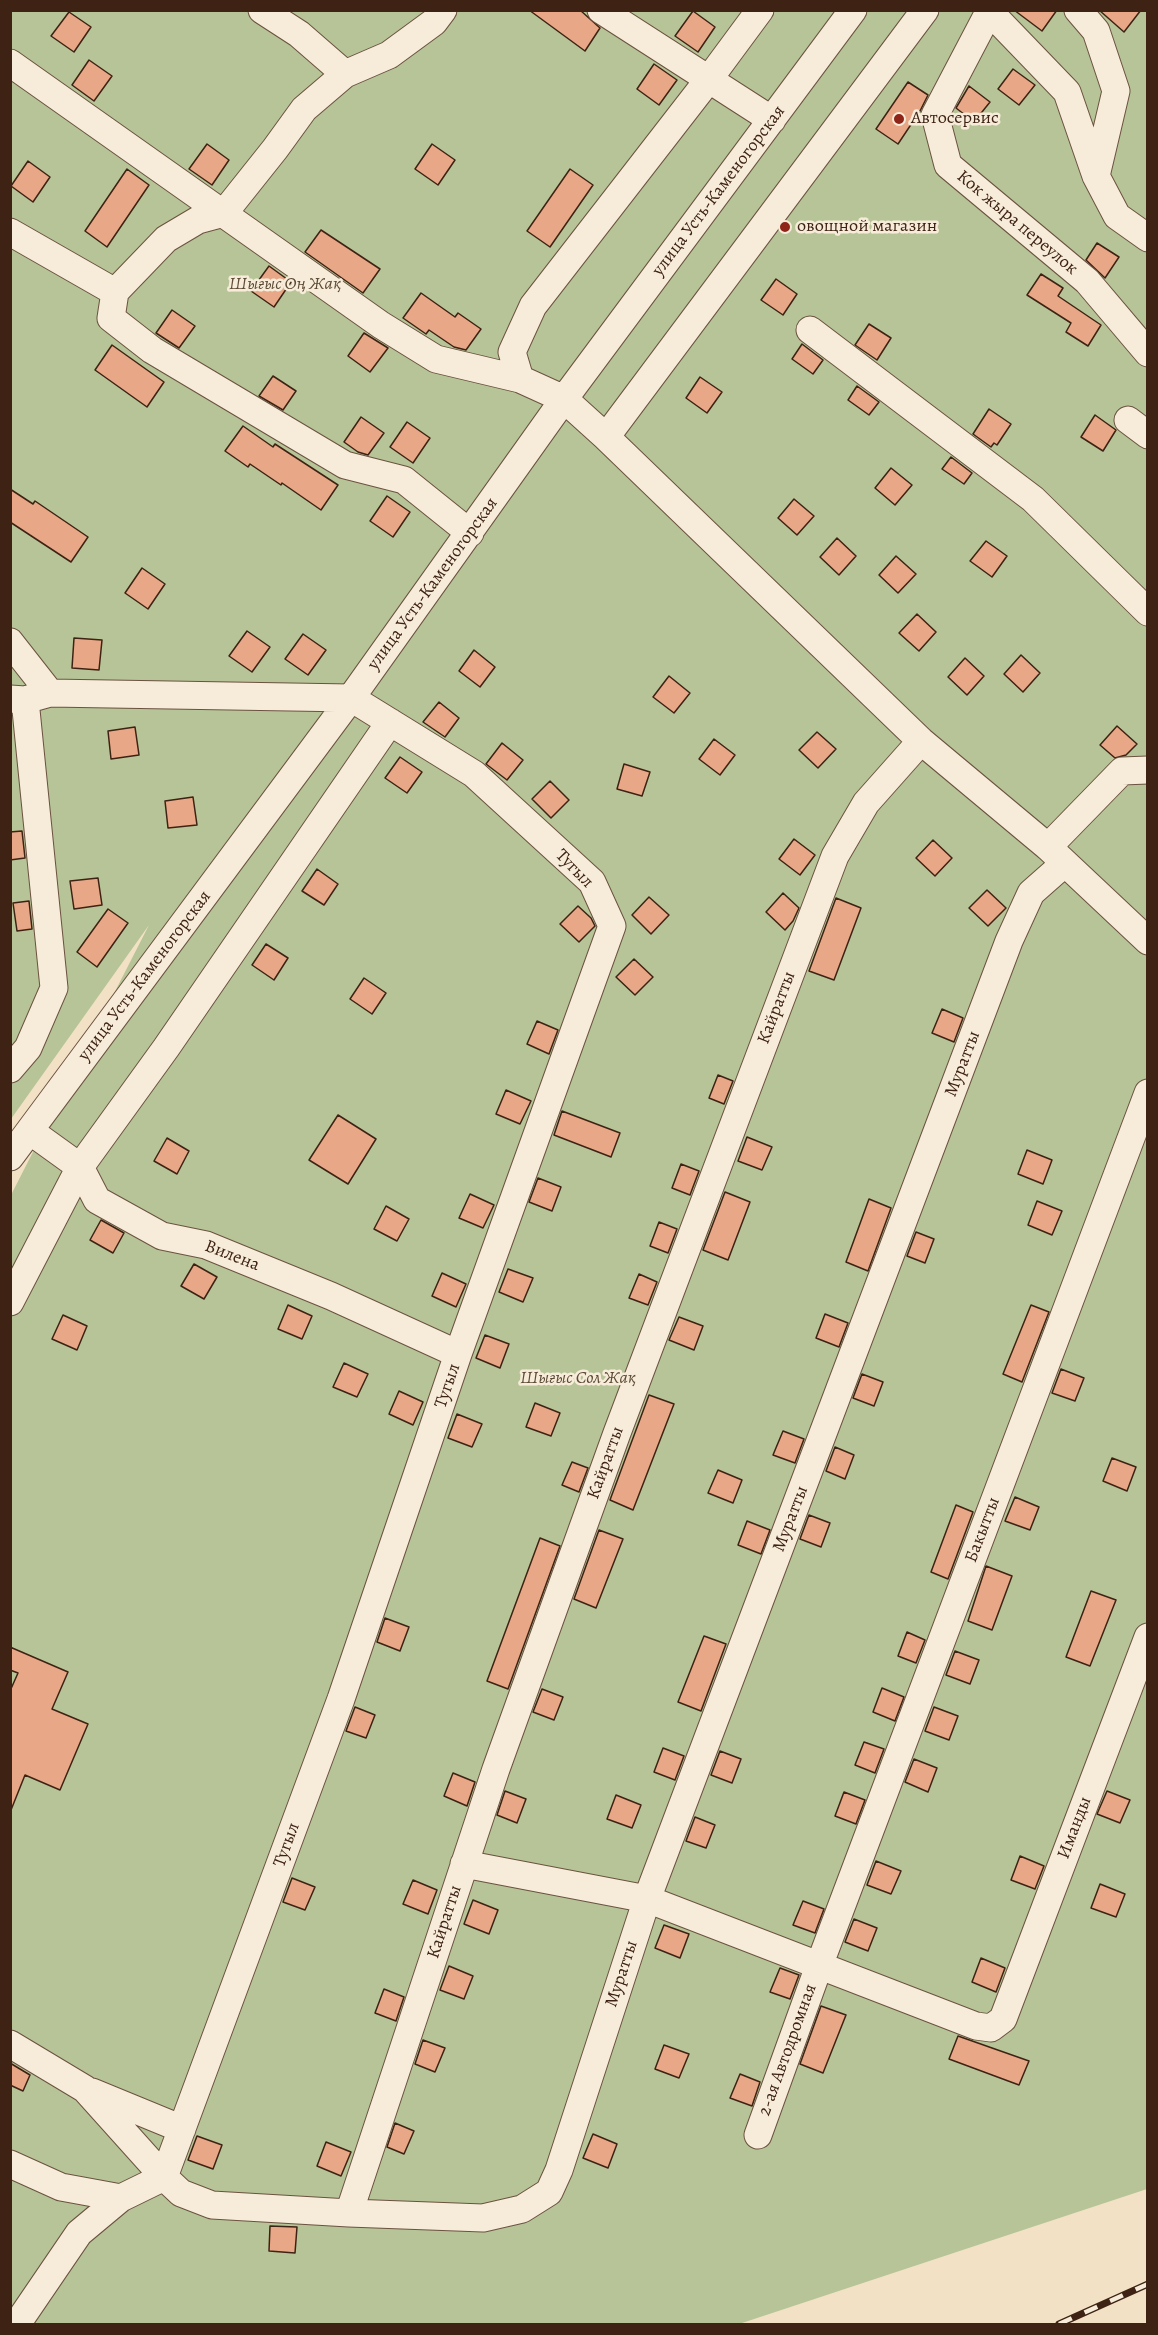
<!DOCTYPE html>
<meta charset="utf-8">
<style>
body{margin:0}
#map{position:relative;width:1158px;height:2335px;overflow:hidden;background:#f2e1c4;font-family:Alegreya,serif}
canvas{display:block}
.frame{position:absolute;inset:0;border:12px solid #3e2314;pointer-events:none}
</style>
<div id="map">
<canvas width="1158" height="2335"></canvas>
<div class="frame"></div>
</div>
<script>
const c = document.querySelector('canvas').getContext('2d');
c.lineJoin = 'round';
function fill(path, color) {
  c.fillStyle = color;
  c.fill(path, 'evenodd');
}
function trace(path, color, width, dash) {
  c.strokeStyle = color;
  c.lineWidth = width;
  c.lineCap = dash ? 'butt' : 'round';
  c.setLineDash(dash || []);
  c.stroke(path);
}
function write(font, color, halo, rows, align = 'center') {
  c.font = font + ' Alegreya,serif';
  c.lineWidth = 5;
  c.setLineDash([]);
  c.textBaseline = 'middle';
  c.strokeStyle = halo;
  c.fillStyle = color;
  for (const [text, x, y, turn = 0] of rows) {
    c.save();
    c.translate(x, y);
    c.rotate((+turn || 0) * Math.PI / 180);
    c.textAlign = isNaN(turn) ? turn : align;
    if (halo) c.strokeText(text, 0, 0);
    c.fillText(text, 0, 0);
    c.restore();
  }
}
fill(new Path2D(`
 M11,11H1147V2189L739,2324H11V1195L149,925L11,1119Z`), '#b6c497');
const building = new Path2D(`
 M529,10H580L600,28L585,51Z
 M1014,10H1057L1042,31Z
 M1099,10H1141L1124,32Z
 M693,11L715,27L698,52L675,36Z
 M69,12L91,27L74,52L51,36Z
 M89,60L112,76L94,101L72,85Z
 M654,64L677,80L659,105L637,89Z
 M1013,69L1035,85L1019,105L998,89Z
 M908,82L928,95L920,111L898,144L876,129Z
 M969,86L990,102L974,122L956,108Z
 M207,144L229,160L212,185L189,169Z
 M432,144L455,160L438,185L415,169Z
 M28,161L50,177L33,202L11,186Z
 M127,169L149,185L107,247L85,231Z
 M570,169L593,185L550,247L527,231Z
 M321,230L380,269L363,293L305,252Z
 M1097,243L1119,257L1105,278L1086,260Z
 M269,266L291,282L274,307L251,291Z
 M1041,274L1063,288L1058,296L1101,325L1088,346L1066,332L1071,323L1027,295Z
 M776,279L797,294L783,315L761,300Z
 M421,293L455,317L458,313L481,329L466,350L454,347L429,330L426,334L403,318Z
 M172,310L195,326L179,348L156,333Z
 M869,324L891,338L877,360L855,345Z
 M364,333L388,348L370,372L348,356Z
 M802,344L823,360L813,374L792,359Z
 M112,345L164,382L147,407L95,370Z
 M273,376L296,391L283,410L259,396Z
 M700,377L722,392L707,413L686,398Z
 M857,386L879,402L869,415L848,400Z
 M989,409L1011,424L997,445L994,443L991,447L973,434Z
 M1095,415L1116,430L1103,451L1081,437Z
 M361,417L384,433L368,455L358,452L344,442Z
 M407,422L430,438L413,463L390,447Z
 M243,426L273,447L275,444L338,485L321,510L282,483L281,485L250,464L248,467L225,451Z
 M951,457L972,473L964,484L942,469Z
 M891,468L912,485L895,505L875,488Z
 M10,489L33,504L35,501L88,537L71,562L10,522Z
 M387,496L410,512L393,537L370,521Z
 M794,499L814,516L797,535L778,518Z
 M837,538L856,556L839,575L820,557Z
 M986,541L1007,556L992,577L970,561Z
 M896,556L916,574L898,593L879,575Z
 M142,568L165,584L148,609L125,593Z
 M917,614L936,632L919,651L899,633Z
 M247,631L270,647L252,672L229,656Z
 M303,634L326,650L308,675L285,659Z
 M74,638L102,640L99,670L72,668Z
 M474,650L495,667L480,687L459,671Z
 M1021,655L1040,673L1023,692L1004,674Z
 M965,658L984,676L967,695L948,677Z
 M669,676L690,693L674,713L653,697Z
 M439,702L459,718L445,737L423,722Z
 M1117,726L1137,744L1126,755L1115,758L1100,745Z
 M135,727L139,755L111,759L108,731Z
 M817,732L836,749L818,768L799,750Z
 M714,739L735,755L720,775L699,759Z
 M502,743L523,760L507,780L486,764Z
 M400,757L422,772L407,793L385,778Z
 M624,764L650,772L642,796L617,789Z
 M550,781L569,800L551,818L532,799Z
 M193,797L197,825L168,828L165,801Z
 M22,831L25,858L10,860V832Z
 M794,839L815,855L800,875L779,859Z
 M933,840L952,858L935,876L916,858Z
 M317,869L338,884L324,905L302,891Z
 M98,878L102,905L74,909L70,881Z
 M987,890L1006,908L988,926L969,908Z
 M783,893L799,908L793,921L785,930L766,912Z
 M649,897L669,915L651,934L632,915Z
 M836,898L861,908L834,980L809,971Z
 M29,901L32,929L17,931L13,903Z
 M578,906L591,918L595,926L579,942L560,924Z
 M108,909L128,923L97,967L77,952Z
 M266,944L288,958L274,980L252,965Z
 M634,959L653,977L635,995L616,977Z
 M364,978L386,993L372,1014L350,999Z
 M942,1009L963,1018L954,1042L932,1033Z
 M537,1021L558,1030L549,1054L527,1044Z
 M718,1075L733,1081L724,1104L709,1098Z
 M506,1090L531,1101L520,1124L496,1114Z
 M562,1111L620,1133L611,1157L554,1135Z
 M338,1115L376,1139L348,1184L309,1160Z
 M747,1137L772,1147L762,1170L738,1161Z
 M167,1138L189,1151L177,1174L154,1161Z
 M1027,1150L1052,1160L1043,1184L1018,1174Z
 M681,1164L699,1171L690,1195L672,1188Z
 M538,1178L561,1187L552,1211L529,1202Z
 M725,1192L750,1202L728,1260L703,1250Z
 M470,1194L494,1205L483,1228L459,1218Z
 M869,1199L891,1208L868,1271L846,1262Z
 M1037,1201L1062,1211L1052,1235L1028,1225Z
 M386,1206L409,1219L397,1241L374,1229Z
 M101,1220L124,1233L113,1253L90,1240Z
 M659,1222L677,1229L668,1253L650,1246Z
 M916,1232L934,1239L925,1263L907,1256Z
 M194,1264L217,1277L204,1299L181,1286Z
 M508,1269L533,1278L523,1302L499,1292Z
 M442,1273L466,1284L456,1307L432,1296Z
 M639,1274L657,1282L648,1305L629,1298Z
 M288,1305L312,1316L302,1339L278,1329Z
 M1031,1305L1049,1312L1022,1382L1003,1374Z
 M825,1314L848,1323L839,1347L816,1338Z
 M63,1315L87,1326L77,1350L52,1339Z
 M679,1317L703,1326L694,1350L669,1340Z
 M485,1335L509,1344L500,1368L476,1358Z
 M344,1363L368,1374L357,1397L333,1387Z
 M1061,1369L1084,1378L1075,1401L1052,1393Z
 M862,1374L883,1382L874,1406L853,1398Z
 M399,1391L423,1402L413,1425L389,1414Z
 M649,1395L674,1404L633,1510L610,1500Z
 M535,1403L560,1413L551,1436L526,1427Z
 M457,1414L482,1424L472,1447L448,1438Z
 M783,1431L804,1439L795,1463L773,1455Z
 M835,1447L854,1455L845,1479L826,1471Z
 M1112,1458L1136,1467L1127,1491L1103,1481Z
 M572,1462L588,1468L579,1492L562,1485Z
 M718,1470L742,1480L733,1503L708,1493Z
 M1015,1497L1039,1507L1030,1530L1005,1521Z
 M956,1505L973,1512L948,1579L931,1572Z
 M809,1515L830,1523L821,1547L800,1539Z
 M747,1521L770,1530L761,1554L738,1545Z
 M599,1530L623,1539L596,1608L574,1599Z
 M540,1538L560,1546L508,1689L487,1681Z
 M986,1566L1012,1576L992,1630L968,1621Z
 M1091,1591L1116,1600L1090,1666L1066,1657Z
 M385,1618L409,1627L400,1651L377,1642Z
 M907,1632L925,1640L916,1663L898,1656Z
 M704,1636L726,1644L701,1711L678,1702Z
 M10,1647L68,1672L52,1709L88,1724L60,1790L25,1775L11,1810L10,1691L18,1673L10,1670Z
 M955,1651L979,1660L970,1684L946,1675Z
 M882,1688L904,1697L895,1721L873,1712Z
 M542,1689L563,1697L554,1720L533,1712Z
 M355,1707L375,1715L366,1738L346,1731Z
 M934,1707L958,1716L949,1740L925,1731Z
 M864,1742L884,1749L875,1773L855,1765Z
 M663,1748L684,1756L675,1780L654,1772Z
 M720,1751L741,1759L732,1783L711,1775Z
 M914,1759L937,1768L928,1792L905,1782Z
 M453,1773L475,1782L467,1806L444,1796Z
 M505,1791L526,1799L517,1823L497,1815Z
 M1107,1791L1130,1800L1120,1823L1097,1814Z
 M844,1792L865,1800L856,1824L835,1816Z
 M616,1795L641,1805L632,1828L607,1819Z
 M695,1817L715,1825L706,1848L686,1841Z
 M1020,1856L1044,1866L1035,1889L1011,1880Z
 M876,1861L901,1871L891,1894L867,1885Z
 M292,1878L315,1887L305,1910L283,1902Z
 M413,1880L437,1890L428,1914L403,1904Z
 M1100,1884L1125,1894L1116,1917L1091,1908Z
 M473,1900L498,1910L489,1934L464,1924Z
 M803,1901L824,1909L815,1933L793,1925Z
 M854,1919L877,1928L868,1951L845,1942Z
 M664,1925L689,1934L680,1958L655,1948Z
 M981,1958L1005,1968L996,1992L972,1982Z
 M449,1966L473,1976L464,1999L440,1990Z
 M780,1968L799,1975L790,1999L770,1992Z
 M384,1989L404,1997L396,2021L375,2013Z
 M821,2006L846,2015L823,2073L800,2064Z
 M958,2036L1029,2061L1019,2085L949,2059Z
 M423,2040L445,2048L435,2072L415,2064Z
 M664,2045L689,2054L679,2078L655,2069Z
 M10,2063L30,2075L23,2091L10,2085Z
 M740,2074L760,2082L752,2106L730,2098Z
 M395,2123L414,2131L404,2154L387,2147Z
 M593,2134L617,2144L608,2168L583,2158Z
 M197,2136L222,2145L213,2169L188,2160Z
 M326,2142L351,2152L341,2176L317,2166Z
 M270,2226L297,2227L295,2253L269,2251Z`);
fill(building, '#e8a786');
trace(building, '#3e2314', 1.5);
const minor = new Path2D(`
 M262,10L299,34L345,74
 M601,10L772,120
 M988,10L1067,92L1096,176L1117,216L1148,238
 M1078,10L1096,31L1116,91L1096,176
 M989,12L935,115L948,165L1087,281L1148,353
 M10,63L381,325L436,359L520,379L564,399L606,437L921,741L1048,847L1148,941
 M10,232L115,292L166,239L198,220L224,213L275,149L304,109L345,74L389,55L434,22L443,10
 M115,292L111,318L152,350L345,465L404,480L470,533
 M810,330L1033,499L1148,612
 M520,379L512,352L533,306L709,79L760,10
 M1128,420L1148,435
 M606,437L925,10
 M10,642L50,693
 M10,699L25,700L50,693L351,698L474,774L592,882L612,926L458,1354L341,1699L164,2177L121,2198L79,2233L17,2324
 M1048,847L1122,771L1148,770
 M10,1069L28,1048L54,988L25,700
 M30,1131L80,1167L97,1200L162,1236L206,1245L331,1296L458,1354
 M10,1157L351,698L564,399L853,10
 M10,1302L80,1167L166,1048L390,722
 M464,1864L647,1899L976,2026L991,2028L1003,2019L1148,1637
 M10,2044L85,2089L164,2177L181,2193L212,2205L349,2213L483,2218L522,2209L549,2192L559,2170L647,1899L1009,941L1031,893L1065,863
 M92,2092L182,2129
 M758,2135L819,1966L1148,1093
 M10,2164L61,2187L121,2198
 M349,2213L496,1769L617,1433L835,856L866,803L921,741`);
trace(minor, '#6b5240', 29);
trace(minor, '#f7ecd9', 27);
const rail = new Path2D(`
 M1059,2324L1148,2284`);
trace(rail, '#3e2314', 7);
trace(rail, '#f7ecd9', 4.5, [14]);
for (const [x, y, r, color] of [
 [899,119,6,"#8f2418"],
 [785,227,6,"#8f2418"]
]) {
  const dot = new Path2D();
  dot.arc(x, y, r, 0, 2 * Math.PI);
  c.fillStyle = color;
  c.fill(dot);
  trace(dot, '#f7ecd9', 2);
}
write('18px', '#3e2314', '#f7ecd9', [
 ["Автосервис",911,119],
 ["овощной магазин",797,227]
], 'left');
write('18px', '#3e2314', '#f7ecd9', [
 ["улица Усть-Каменогорская",719,191,-53],
 ["Кок жыра переулок",1017,223,40],
 ["улица Усть-Каменогорская",433,584,-54],
 ["Тугыл",574,869,46],
 ["улица Усть-Каменогорская",145,976,-53],
 ["Кайратты",777,1008,-69],
 ["Муратты",963,1064,-69],
 ["Вилена",232,1256,21],
 ["Тугыл",448,1386,-71],
 ["Кайратты",606,1463,-70],
 ["Муратты",791,1519,-69],
 ["Бакытты",983,1530,-69],
 ["Иманды",1075,1828,-69],
 ["Тугыл",287,1845,-70],
 ["Кайратты",445,1922,-72],
 ["Муратты",622,1974,-72],
 ["2-ая Автодромная",788,2050,-70]
]);
write('italic 18px', '#5c4b35', '#f7ecd9', [
 ["Шығыс Оң Жақ",285,285],
 ["Шығыс Сол Жақ",578,1379]
]);
</script>
